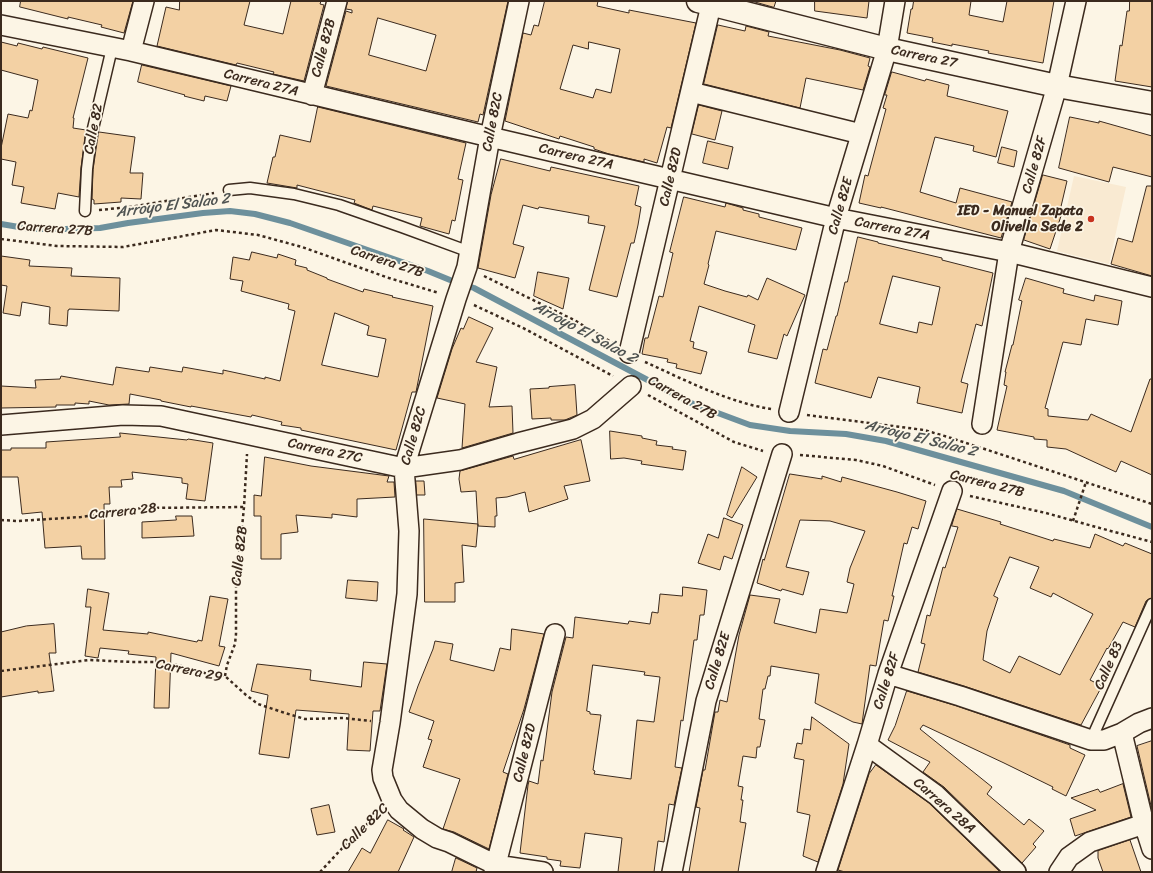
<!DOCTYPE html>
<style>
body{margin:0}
#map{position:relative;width:1153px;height:873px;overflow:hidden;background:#fcf5e5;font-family:Sriracha,sans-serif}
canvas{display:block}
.frame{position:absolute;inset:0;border:2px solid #3b2a1e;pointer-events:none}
</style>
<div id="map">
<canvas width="1153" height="873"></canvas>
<div class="frame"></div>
</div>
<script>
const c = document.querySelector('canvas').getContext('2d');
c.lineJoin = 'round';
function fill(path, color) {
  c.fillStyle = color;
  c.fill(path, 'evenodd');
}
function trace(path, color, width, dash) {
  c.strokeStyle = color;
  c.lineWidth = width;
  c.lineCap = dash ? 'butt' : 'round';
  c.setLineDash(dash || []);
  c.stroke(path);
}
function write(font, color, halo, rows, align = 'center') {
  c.font = font + ' Sriracha,sans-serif';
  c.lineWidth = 3.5;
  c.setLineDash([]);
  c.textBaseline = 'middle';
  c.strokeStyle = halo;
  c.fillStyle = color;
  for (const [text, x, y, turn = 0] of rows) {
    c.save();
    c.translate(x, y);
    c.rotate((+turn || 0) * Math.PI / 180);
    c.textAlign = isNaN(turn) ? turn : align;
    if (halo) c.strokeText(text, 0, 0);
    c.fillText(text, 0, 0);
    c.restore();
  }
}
fill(new Path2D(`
 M1074,176L1126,187L1109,264L1057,251Z`), '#f9ead2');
trace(new Path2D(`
 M1,224L31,229H65L100,228L128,223L203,213L230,211L255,214L290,223L428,271L450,280L474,288L691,403L750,425L790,431L846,434L886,441L1064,491L1152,527`), '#6d909c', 6);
const building = new Path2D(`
 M21,1H133L124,33L101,27L102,25L68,17V19L20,7Z
 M180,1H250L244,25L283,34L291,1H321L320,4L324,5L304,81L273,74L274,72L237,63L236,65L157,46L166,7L179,10Z
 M348,1H508L483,115L480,114L478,122L326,86L346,11L352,13V10L346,9ZM378,18L436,35L426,71L369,55Z
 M545,1H598L597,6L629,13V10L696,23L671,128L667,127L657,163L644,159V162L609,154L594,149V147L560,136L559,139L505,121L523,33L531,35L534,25L538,26ZM589,42L620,49L611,93L596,89L593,98L560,89L573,45L588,49Z
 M752,1H776L774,7Z
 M815,1H869L867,18L815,11Z
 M914,1H971L969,15L1003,22L1007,1H1054L1043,63L988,53L989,51L952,44V46L932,42L933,38L907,33L911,9H912Z
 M1130,1H1152V87L1115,81L1120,45L1122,46L1127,11H1129Z
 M718,25L745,31L746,26L769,32L768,36L840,50L870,58L868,66L870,67L863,90L806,78L800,108L704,84Z
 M1,42L17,46L18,43L42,49L43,47L88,58L73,118H74L73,128L86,130L81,168L79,197L58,193L55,209L21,203L24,187L12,185L16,162L1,159V148L8,114L28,118L30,110L32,111L38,80L1,70Z
 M142,65L231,86L227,101L205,96L204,101L184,96L185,95L138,82Z
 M892,72L925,81L926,79L949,85L947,96L1008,111L996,157L973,151L974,146L935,137L920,192L956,203L960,188L1012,202L1001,238L881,207V208L859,203L865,175L868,176L886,109L883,108L887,95H885Z
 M699,105L722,111L715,140L692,134Z
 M318,107L466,143L458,179L463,180L455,221L452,220L449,234L420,226L422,218L373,206L372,210L354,203L355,200L297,185V188L267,183L273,157H275L280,135L310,142Z
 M1070,117L1099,123V121L1152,136V177L1113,167L1109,182L1059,168Z
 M99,132L135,137L130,173H143L141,199L121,198V202L94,204V200L92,199L93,170Z
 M708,141L733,147L728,169L703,163Z
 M1002,147L1017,151L1014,167L998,163Z
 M501,159L550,171L551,167L639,186L635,205L641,207L638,225L634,243H631L617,297L589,290L605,226L588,223L589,216L539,207L538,209L523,205L513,244L524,247L515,278L478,268L491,195Z
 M1043,175L1067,181L1059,215L1061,216L1050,249L1024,240Z
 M1147,186H1152V276L1111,264L1118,238L1132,242Z
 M684,197L725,207L726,203L743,208V210L759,214V217L802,228L796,250L716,231L708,264L709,265L704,284L725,291L747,297L748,295L758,300L767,278L805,295L787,336L784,334L777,359L748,352L755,325L699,306L690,341L694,342L693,348L707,352L701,374L676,368L677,364L667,362L668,359L642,354L645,338H648L659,296L663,297L673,253L670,252Z
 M858,237L878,242V243L942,258V260L993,273L982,326L976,324L961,382L968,384L962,413L917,403L920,387L878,377L871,398L815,383L823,349L827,350L836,316H837L845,282H847ZM893,276L940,287L932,325L919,322L917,333L880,324Z
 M252,252L277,258L278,254L296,260L295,265L307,268V270L327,278V279L363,292L364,289L393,296L392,297L433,306L416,392H412L396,450L301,430V428L281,425L282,422L252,415L251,417L191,406V407L161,401V400L130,394L129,404L109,405L89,401V404L75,403V405H56V407L1,408V386L36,388L35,380L60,379L61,376L113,385L116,367L149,372L150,367L182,372L183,367L223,374V370L265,379V377L280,381L295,311L288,309L289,304L241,291L243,281L230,279L233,257L249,260ZM335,313L369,326L367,335L386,339L378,377L322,365Z
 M1,256L30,260L29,266L72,268L71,276L120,278L119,311L69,309V310H68L67,326L49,324L50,307L22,302L20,316L3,313L7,286L1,285Z
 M538,272L569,278L563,309L534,296Z
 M1026,278L1064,289L1063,293L1094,301L1095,295L1122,301L1118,325L1086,319L1081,345L1063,342L1045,408L1048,409V416L1088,420L1091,414L1131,432L1150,379H1152V475L1121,461L1116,472L1066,449L1047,447V440L1034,439V437L997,430L1007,386L1004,385L1006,372H1005L1012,345H1013L1022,301L1019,300Z
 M469,317L493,328L476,362L497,367L489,407L512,406L513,433L462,448L465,404L437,398L452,349L461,328L463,329Z
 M575,385L577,415L565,420H551V418L532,419L530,389L549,388V387Z
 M610,431L642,436V438L657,441L656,445L673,447L672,449L686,451L683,470L641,464L642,461L624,458L611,459Z
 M120,433L187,440L188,439L213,443L205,501L186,499L188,484L182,483V478L132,472L133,479L121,480L122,487H109L110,504H104L105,559H82L81,546L45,548L42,512L22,514L18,477H1V450H11V448H46V442L120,437Z
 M581,440L590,481L564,486L568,499L529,512L525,492L507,497L496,498L497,516H495V527L478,526L476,491L461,492L459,479L460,471L513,456L514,459Z
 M265,457L311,466L389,476L387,482H394L395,497L357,499V517L332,514V518L296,515L298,532L281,534V559H261V516H254V495L261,496Z
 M742,467L757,477L732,518L727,515Z
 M790,474L822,479V476L841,482L842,477L897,492L926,501L918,529L912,527L907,544L904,543L892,596H894L888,621L884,620L876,666L870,665L862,724L853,722L815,703L819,674L771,666L770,676H768L765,689H763L759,719L765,720L760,747H757L756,758L743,756L738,786L743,787L741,800H743L740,822L746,823L738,872H689L700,808L696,807L703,770H705L715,712H718L720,700L727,702L739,635L750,595L780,599L774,623L816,633L820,609L847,613L854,584L847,582L850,568L865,531L830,521L800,520L786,567L809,572L803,595L782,589L781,591L757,583L763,559L764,560Z
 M416,481H424L425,495H417Z
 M957,509L1001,522L1000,524L1053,541L1054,539L1090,548L1095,534L1123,546L1125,543L1152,554V598L1149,599L1146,601L1135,627L1123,622L1108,649L1107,648L1090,680L1102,686L1081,725L964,686L918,672L925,644L921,643L927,615L930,616L943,567L945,568L958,527L952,526ZM1010,557L1039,567L1030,588L1051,597L1053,593L1093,614L1060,675L1019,656L1010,673L983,660L987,631L998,598L994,596Z
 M176,516H192L194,536L142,538V522L176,520Z
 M724,518L743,525L732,559L724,556L720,570L698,563L708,534L718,538Z
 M424,519L478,524L476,547L462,545L464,582L455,583V602H425Z
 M348,580L378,582L377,601L346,598Z
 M683,587L707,590L704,615H700L697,640H694L683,721L681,720L675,767L682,768L674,805L669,804L664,842L658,841L654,872H618L622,838L585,833L580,868L560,866L561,861L547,859V857L520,853L528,785L529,781L538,784L541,760L543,761L552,692L566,637L573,638L575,617L628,624L629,621L650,624L652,612L658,613L660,594L682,596ZM593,665L645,672L644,675L660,677L654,722L637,720L631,779L594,774L595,771L593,770L601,715L590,714V712L587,711Z
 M88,589L109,593L103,630L148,634V632L197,642L198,640L202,641L210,596L228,599L219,646L225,647L219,666L171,653L169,708H154L156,657L128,654L129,651L100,648L98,658L85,656L91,607H86Z
 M54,624L56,653H49L54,691L38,693V691L1,697V632L26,626Z
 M512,629L544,634L524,709L503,772L508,774L489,849L454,832L443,829L460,779L423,767L432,740L428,739L434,721L409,712L418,686L433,649L435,641L453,644L450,660L494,671L500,648L510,650Z
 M364,662L387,664L380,711H373L370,751L347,750L349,714L296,710L289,758L259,754L268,695L251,691L257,664L311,670L310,680L361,687Z
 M907,691L957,706L1070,745V748L1085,755L1066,796L1052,789L1053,787L1004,763L923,725L920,729L992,787L987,794L1024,825L1029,819L1044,831L1033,844L1036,847L1022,863L944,787L923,772L930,762L888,740L895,726Z
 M812,717L849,744L843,784L818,862L803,856L810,815L797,812L804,760L794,758L797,743L802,744L804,729L810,730Z
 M1152,741V810L1137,746Z
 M876,765L929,803L1000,872H845L838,870L869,774Z
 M1123,784L1131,817L1075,836L1070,819L1096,810L1071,798L1098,789L1100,792Z
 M329,805L335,832L317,835L311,809Z
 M388,820L404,829L403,830L414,837L398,872H348L362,848L370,853Z
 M1130,840L1141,872H1103L1098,858V851Z
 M456,858L477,868L476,872H452Z`);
fill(building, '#f3d1a4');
trace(building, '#3b2a1e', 1);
const lane = new Path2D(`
 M229,190L250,188L294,194L339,205L402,227L470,252
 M85,211L87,169L91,137L112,48
 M1091,740L1152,604`);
const street = new Path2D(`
 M519,1L490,137L467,267L456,299L404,468L409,531L407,594L390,723L382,770L383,778L392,800L399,810L422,829L437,838L449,842L496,865L543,872
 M1,25L131,51L490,137L836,218L1009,252L1152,287
 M131,51L144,1
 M691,92L861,134
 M312,95L337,1
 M629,353L712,1
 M789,412L836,218L887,49L895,1
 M982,424L1009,252L1057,86L1076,1
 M1,425L123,415L161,416L404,468L460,460L518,443L573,429L593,419L631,386
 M888,674L960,696L1091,740H1104L1122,733L1139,723L1152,718
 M1122,733L1144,824L1152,849
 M867,745L936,795L1016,872
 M494,872L555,634
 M672,872L706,701L782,454
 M826,872L867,745L888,674L952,491
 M1059,872L1069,857L1090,842L1144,824`);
const secondary = new Path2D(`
 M698,1L887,49L1057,86L1152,103`);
trace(lane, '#3b2a1e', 13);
trace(street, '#3b2a1e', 22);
trace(secondary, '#3b2a1e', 25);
trace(new Path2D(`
 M99,210L130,207L214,193
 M1,239L57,246L123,247L216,230L258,235L302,247L389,278L439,293
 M484,276L574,320L613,343
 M474,305L525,329L613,376
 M645,362C685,380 727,402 771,409
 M648,395L734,442L763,451
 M807,415L924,430L948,437L1152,504
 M800,455L856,460L883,466L935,485
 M970,496L1046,513L1096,527L1152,542
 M1,520L18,521L81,517L142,508L244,507
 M1073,521L1086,482
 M1,671L89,660L132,662H157L178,665L208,674L225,676L246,695L258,704L282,712L305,719L343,718L371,721
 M225,676L227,665L235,644L236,634V588L244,507L247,454
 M320,872L348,842L379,813`), '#3b2a1e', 2.5, [3, 3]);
trace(lane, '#fcf5e5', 10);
trace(street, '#fcf5e5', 19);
trace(secondary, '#fcf5e5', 22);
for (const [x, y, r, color] of [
 [1091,219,4,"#c8321e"]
]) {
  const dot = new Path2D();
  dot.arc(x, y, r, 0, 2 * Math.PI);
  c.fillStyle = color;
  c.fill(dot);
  trace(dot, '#fcf5e5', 1.5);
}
write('14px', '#3b2a1e', '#fcf5e5', [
 ["Calle 82B",324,48,-75],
 ["Carrera 27",924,57,12],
 ["Carrera 27A",261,83,14],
 ["Calle 82C",493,122,-79],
 ["Calle 82",94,129,-79],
 ["Carrera 27A",576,157,13],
 ["Calle 82F",1035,165,-74],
 ["Calle 82D",671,177,-77],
 ["Calle 82E",841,206,-74],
 ["Carrera 27B",55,229,4],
 ["Carrera 27A",892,229,11],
 ["Carrera 27B",387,262,18],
 ["Carrera 27B",682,398,29],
 ["Calle 82C",414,436,-74],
 ["Carrera 27C",325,451,12],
 ["Carrera 27B",987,484,14],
 ["Carrera 28",123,512,-6],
 ["Calle 82B",240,556,-84],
 ["Calle 82E",718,661,-73],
 ["Calle 83",1109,666,-66],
 ["Carrera 29",189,671,12],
 ["Calle 82F",887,681,-72],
 ["Calle 82D",525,753,-76],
 ["Carrera 28A",944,806,41],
 ["Calle 82C",365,827,-44]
]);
write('bold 14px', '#3b2a1e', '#fcf5e5', [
 ["IED - Manuel Zapata",1083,211],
 ["Olivella Sede 2",1083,227]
], 'right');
write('italic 15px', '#505452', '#fcf5e5', [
 ["Arroyo El Salao 2",173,206,-7],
 ["Arroyo El Salao 2",585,333,28],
 ["Arroyo El Salao 2",921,439,14]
]);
</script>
